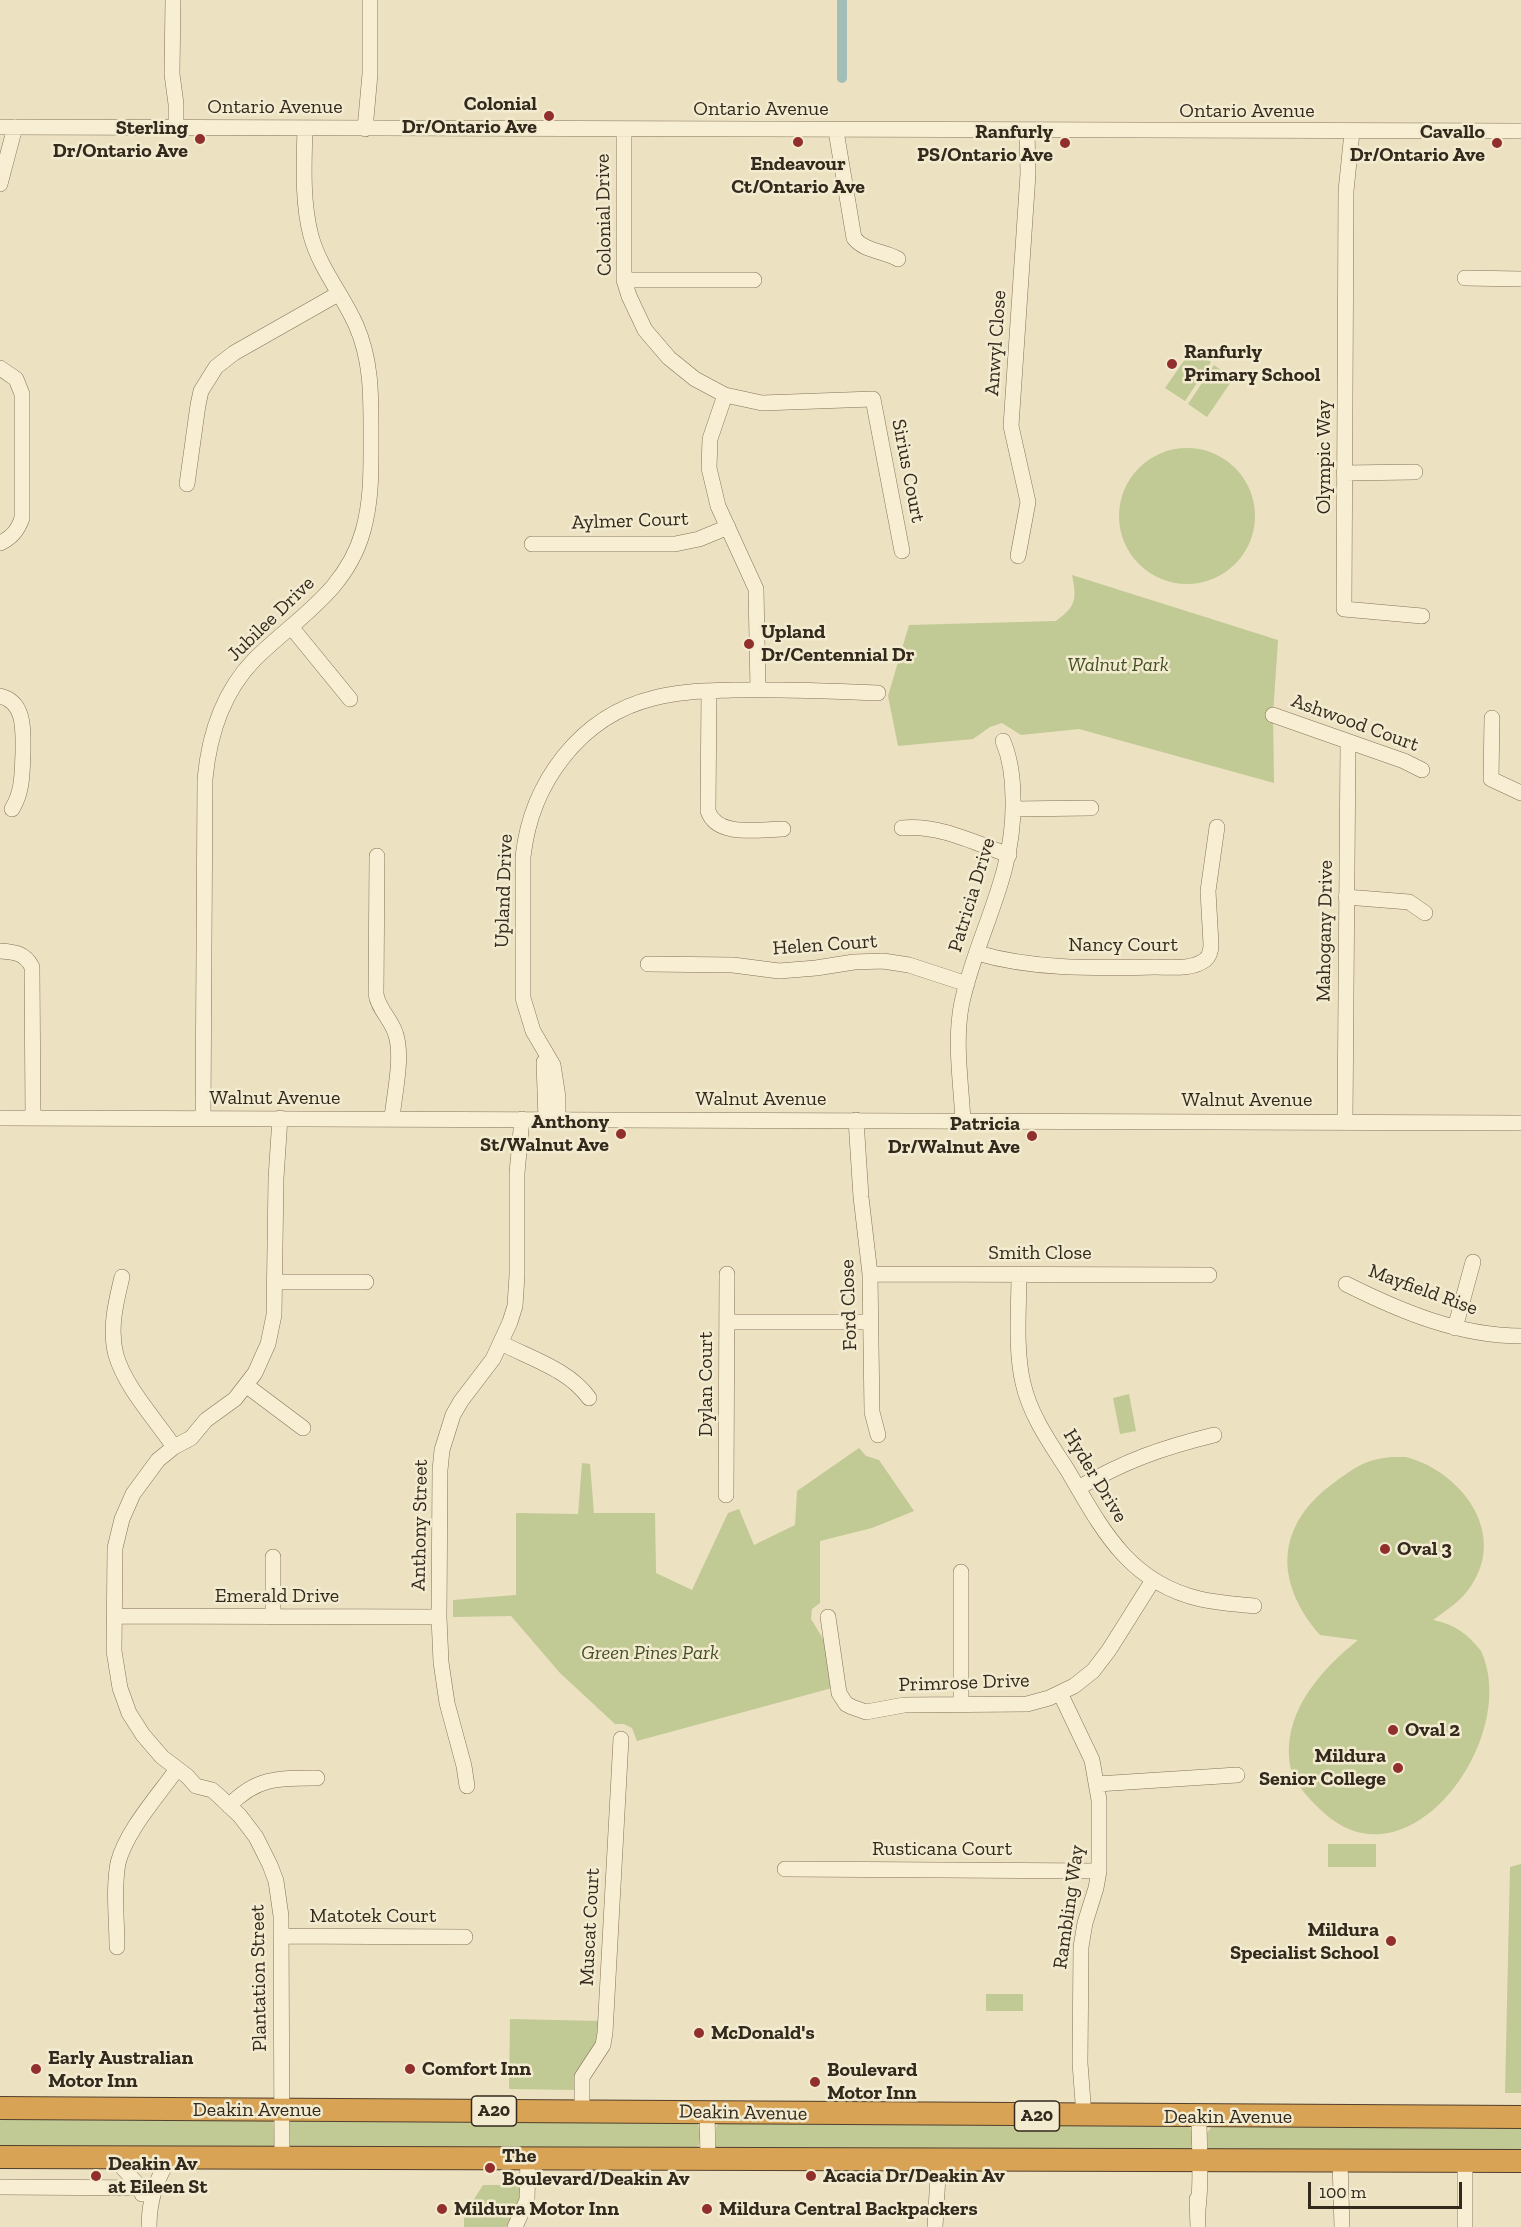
<!DOCTYPE html>
<style>
body{margin:0}
#map{position:relative;width:1521px;height:2227px;overflow:hidden;background:#ece1c1;font-family:"Zilla Slab",serif}
canvas{display:block}
.scale{position:absolute;left:1308px;top:2182px;width:154px;height:27px;box-sizing:border-box;border:3px solid #34291d;border-top:0;padding-left:8px;font-size:18px;line-height:21px;white-space:nowrap;color:#34291d;-webkit-text-stroke:4px #f3ebd0;paint-order:stroke}
</style>
<div id="map">
<canvas width="1521" height="2227"></canvas>
<div class="scale">100 m</div>
</div>
<script>
const c = document.querySelector('canvas').getContext('2d');
c.lineJoin = 'round';
function fill(path, color) {
  c.fillStyle = color;
  c.fill(path, 'evenodd');
}
function trace(path, color, width, dash) {
  c.strokeStyle = color;
  c.lineWidth = width;
  c.lineCap = dash ? 'butt' : 'round';
  c.setLineDash(dash || []);
  c.stroke(path);
}
function write(font, color, halo, rows, align = 'center') {
  c.font = font + ' "Zilla Slab",serif';
  c.lineWidth = 5;
  c.setLineDash([]);
  c.textBaseline = 'middle';
  c.strokeStyle = halo;
  c.fillStyle = color;
  for (const [text, x, y, turn = 0] of rows) {
    c.save();
    c.translate(x, y);
    c.rotate((+turn || 0) * Math.PI / 180);
    c.textAlign = isNaN(turn) ? turn : align;
    if (halo) c.strokeText(text, 0, 0);
    c.fillText(text, 0, 0);
    c.restore();
  }
}
fill(new Path2D(`
 M1192,349L1211,362L1185,401L1165,388Z
 M1214,365L1233,379L1207,417L1188,404Z
 M1119 516a68 68 0 1 1 136 0a68 68 0 1 1-136 0Z
 M1072,575L1278,640L1273,715L1274,783L1079,729L1021,735L1002,723L990,727L973,739L898,746L888,696L909,625L1056,621C1076,606 1077,600 1072,575Z
 M1129,1394L1136,1431L1120,1434L1113,1398Z
 M859,1448L866,1456L879,1460L914,1511L872,1528L820,1541V1603L812,1609L811,1619L825,1642L832,1688L637,1741L632,1728L624,1724H615L560,1673L511,1616L453,1617V1600L516,1595V1513L578,1514L582,1463L590,1464L594,1513H655L656,1573L692,1590L728,1513L739,1509L754,1545L795,1525L797,1491Z
 M1406,1457C1460,1471 1508,1532 1471,1586C1461,1601 1447,1610 1433,1620C1454,1624 1468,1634 1481,1651C1521,1736 1410,1891 1324,1813C1308,1798 1290,1780 1289,1757C1286,1708 1323,1668 1358,1640L1320,1635C1273,1581 1276,1524 1335,1482C1360,1463 1373,1456 1406,1457Z
 M1328,1844H1376V1867H1328Z
 M1521,1864V2093H1505L1510,1867Z
 M986,1994H1023V2011H986Z
 M510,2019L600,2021V2034L576,2090L509,2089Z
 M0,2115L273,2119L275,2144L274,2147L0,2149Z
 M289,2120L697,2122C701,2130 701,2142 697,2149H291L289,2145Z
 M719,2122L1189,2126C1194,2133 1194,2145 1188,2152L716,2148V2127Z
 M1213,2125H1521V2155L1208,2149L1207,2133Z
 M483,2185H523L516,2212L506,2227H464V2215Z`), '#c1c995');
trace(new Path2D(`
 M842,0V78`), '#a3beb7', 10);
const minor = new Path2D(`
 M173,0L172,74L176,104V128
 M0,127L1521,131
 M365,129L370,74V0
 M624,130V280L629,296L645,330L669,358L695,379L725,395L762,403L873,399L902,551
 M836,131L854,238C864,251 884,251 898,259
 M1352,132L1346,191L1344,609L1422,616
 M0,184L15,127
 M1465,278L1521,279
 M624,280H754
 M0,368L16,379L22,394V518C18,530 12,538 0,543
 M725,395L710,439L709,468L718,506L756,589L758,690
 M1344,473L1415,472
 M187,484L198,405L201,391L216,367L234,353L338,294
 M532,544H675L699,539L728,527
 M1018,556L1028,502L1011,426L1028,174L1027,131
 M292,628L350,699
 M709,691L708,811C717,838 760,829 783,829
 M0,696C26,702 23,732 23,753C22,773 23,791 12,809
 M1273,715L1404,761L1422,770
 M1492,718L1491,779L1521,793
 M1013,809L1091,808
 M902,828C938,824 975,843 1009,855
 M377,856L376,994C378,1009 392,1020 396,1035C403,1059 394,1094 392,1119
 M1346,897L1409,902L1425,913
 M0,951C15,952 25,953 32,967L33,1118
 M977,953C1035,970 1096,968 1155,967C1170,967 1192,970 1205,960C1210,956 1211,950 1211,944L1208,891L1217,827
 M648,964L733,965L779,971L816,968L854,962L883,961L909,965L967,984
 M544,1062L546,1119
 M0,1118L1521,1123
 M203,1118L205,779C209,736 223,692 254,660C296,618 346,592 363,531C372,499 371,468 371,436C371,398 372,361 356,325C343,295 320,269 311,236C302,202 304,164 305,128
 M280,1118L276,1178L274,1315L268,1344L255,1373L235,1399L206,1420L191,1438L174,1447L158,1460L133,1494L122,1519L115,1548L114,1651L120,1688L129,1713L143,1735L162,1757L187,1776L196,1786L212,1790L219,1796L240,1816L256,1837L270,1865L276,1881L281,1916L282,2157
 M558,1119V1097L553,1065L533,1031L523,998V857C531,783 580,716 654,698C680,691 706,691 732,690C781,689 830,691 878,693
 M856,1120L861,1197L870,1274L872,1412L878,1435
 M963,1121C961,1081 954,1041 962,1002C978,930 1015,877 1013,799C1013,778 1011,760 1003,741
 M1345,1121L1348,742
 M870,1274L1209,1275
 M1019,1274C1019,1308 1015,1349 1023,1383C1030,1415 1050,1443 1068,1471C1102,1529 1128,1582 1200,1599C1218,1603 1236,1604 1254,1606
 M122,1277C116,1302 109,1329 116,1355C125,1387 156,1420 174,1447
 M275,1282H366
 M1346,1284C1400,1311 1459,1336 1521,1336
 M727,1322H871
 M1455,1328L1473,1262
 M501,1343C532,1359 569,1370 589,1398
 M247,1386L303,1428
 M1078,1488C1125,1461 1161,1448 1214,1435
 M726,1495L727,1274
 M273,1557V1617
 M115,1616L439,1617
 M828,1617L839,1693L846,1704L852,1707L866,1712L904,1705L1027,1704L1049,1698L1074,1686L1093,1671L1109,1650L1153,1580
 M1060,1693L1092,1760L1099,1800V1871L1096,1888L1085,1923L1081,1947L1080,2063L1084,2116
 M961,1705V1572
 M1097,1784L1237,1775
 M467,1786L464,1766L447,1703L441,1662L439,1617L440,1470L442,1450L453,1415L461,1401L493,1359L510,1322L515,1306L517,1275V1173L522,1119
 M229,1806C256,1777 279,1778 317,1778
 M785,1869L1099,1871
 M281,1936L465,1937
 M117,1947C117,1920 113,1890 118,1863C126,1831 158,1796 177,1769
 M582,2111V2077L603,2045L605,2033L621,1739
 M707,2112L708,2158
 M113,2157L140,2187L142,2194
 M1340,2161L1342,2227
 M1465,2161V2227
 M0,2187L153,2188
 M1197,2199L1198,2227
 M1198,2209C1202,2178 1199,2148 1199,2117
 M149,2227C149,2200 156,2180 170,2157
 M515,2227L527,2200L528,2158
 M935,2227L939,2159`);
const highway = new Path2D(`
 M0,2108L1521,2117
 M0,2157L1521,2161`);
trace(minor, '#847259', 16);
trace(highway, '#52402e', 24);
trace(minor, '#f7eed3', 15);
trace(highway, '#d8a354', 22);
for (const [x, y, r, color] of [
 [549,116,6,"#902f2c"],
 [200,139,6,"#902f2c"],
 [798,142,6,"#902f2c"],
 [1065,143,6,"#902f2c"],
 [1497,143,6,"#902f2c"],
 [1172,364,6,"#902f2c"],
 [749,644,6,"#902f2c"],
 [621,1134,6,"#902f2c"],
 [1032,1136,6,"#902f2c"],
 [1385,1549,6,"#902f2c"],
 [1393,1730,6,"#902f2c"],
 [1398,1768,6,"#902f2c"],
 [1391,1941,6,"#902f2c"],
 [699,2033,6,"#902f2c"],
 [36,2069,6,"#902f2c"],
 [410,2069,6,"#902f2c"],
 [815,2082,6,"#902f2c"],
 [490,2168,6,"#902f2c"],
 [96,2176,6,"#902f2c"],
 [811,2176,6,"#902f2c"],
 [442,2209,6,"#902f2c"],
 [707,2209,6,"#902f2c"]
]) {
  const dot = new Path2D();
  dot.arc(x, y, r, 0, 2 * Math.PI);
  c.fillStyle = color;
  c.fill(dot);
  trace(dot, '#f3ebd0', 2);
}
for (const [x, y, w] of [
 [494,2111,45],
 [1037,2116,45]
]) {
  const box = new Path2D();
  box.roundRect(x - w / 2, y - 15, w, 30, 4.5);
  c.fillStyle = '#f3ebd0';
  c.fill(box);
  trace(box, '#34291d', 1.5);
}
write('bold 18px', '#34291d', null, [
 ["A20",494,2111],
 ["A20",1037,2116]
]);
write('bold 20px', '#34291d', '#f3ebd0', [
 ["Colonial",537,104,"right"],
 ["Dr/Ontario Ave",537,127,"right"],
 ["Sterling",188,128,"right"],
 ["Dr/Ontario Ave",188,151,"right"],
 ["Ranfurly",1053,132,"right"],
 ["PS/Ontario Ave",1053,155,"right"],
 ["Cavallo",1485,132,"right"],
 ["Dr/Ontario Ave",1485,155,"right"],
 ["Endeavour",798,164,"center"],
 ["Ct/Ontario Ave",798,187,"center"],
 ["Ranfurly",1184,352],
 ["Primary School",1184,375],
 ["Upland",761,632],
 ["Dr/Centennial Dr",761,655],
 ["Anthony",609,1122,"right"],
 ["St/Walnut Ave",609,1145,"right"],
 ["Patricia",1020,1124,"right"],
 ["Dr/Walnut Ave",1020,1147,"right"],
 ["Oval 3",1397,1549],
 ["Oval 2",1405,1730],
 ["Mildura",1386,1756,"right"],
 ["Senior College",1386,1779,"right"],
 ["Mildura",1379,1930,"right"],
 ["Specialist School",1379,1953,"right"],
 ["McDonald's",711,2033],
 ["Early Australian",48,2058],
 ["Motor Inn",48,2081],
 ["Comfort Inn",422,2069],
 ["Boulevard",827,2070],
 ["Motor Inn",827,2093],
 ["The",502,2156],
 ["Boulevard/Deakin Av",502,2179],
 ["Deakin Av",108,2164],
 ["at Eileen St",108,2187],
 ["Acacia Dr/Deakin Av",823,2176],
 ["Mildura Motor Inn",454,2209],
 ["Mildura Central Backpackers",719,2209]
], 'left');
write('20px', '#34291d', '#f3ebd0', [
 ["Ontario Avenue",275,107],
 ["Ontario Avenue",761,109],
 ["Ontario Avenue",1247,111],
 ["Colonial Drive",604,215,-91],
 ["Anwyl Close",996,343,-86],
 ["Olympic Way",1324,457,-90],
 ["Sirius Court",908,471,79],
 ["Aylmer Court",630,521,-2],
 ["Jubilee Drive",271,619,-44],
 ["Ashwood Court",1355,723,20],
 ["Upland Drive",504,891,-88],
 ["Patricia Drive",972,895,-73],
 ["Mahogany Drive",1325,931,-89],
 ["Helen Court",825,945,-4],
 ["Nancy Court",1123,945],
 ["Walnut Avenue",275,1098],
 ["Walnut Avenue",761,1099],
 ["Walnut Avenue",1247,1100],
 ["Smith Close",1040,1253],
 ["Mayfield Rise",1423,1290,20],
 ["Ford Close",849,1305,-92],
 ["Dylan Court",706,1384,-90],
 ["Hyder Drive",1095,1476,59],
 ["Anthony Street",420,1525,-89],
 ["Emerald Drive",277,1596],
 ["Primrose Drive",964,1683,-2],
 ["Rusticana Court",942,1849],
 ["Rambling Way",1069,1907,-82],
 ["Matotek Court",373,1916],
 ["Muscat Court",590,1927,-87],
 ["Plantation Street",259,1978,-91],
 ["Deakin Avenue",257,2110],
 ["Deakin Avenue",743,2113,1],
 ["Deakin Avenue",1228,2117]
]);
write('italic 20px', '#435025', '#f3ebd0', [
 ["Walnut Park",1118,665],
 ["Green Pines Park",650,1653]
]);
</script>
